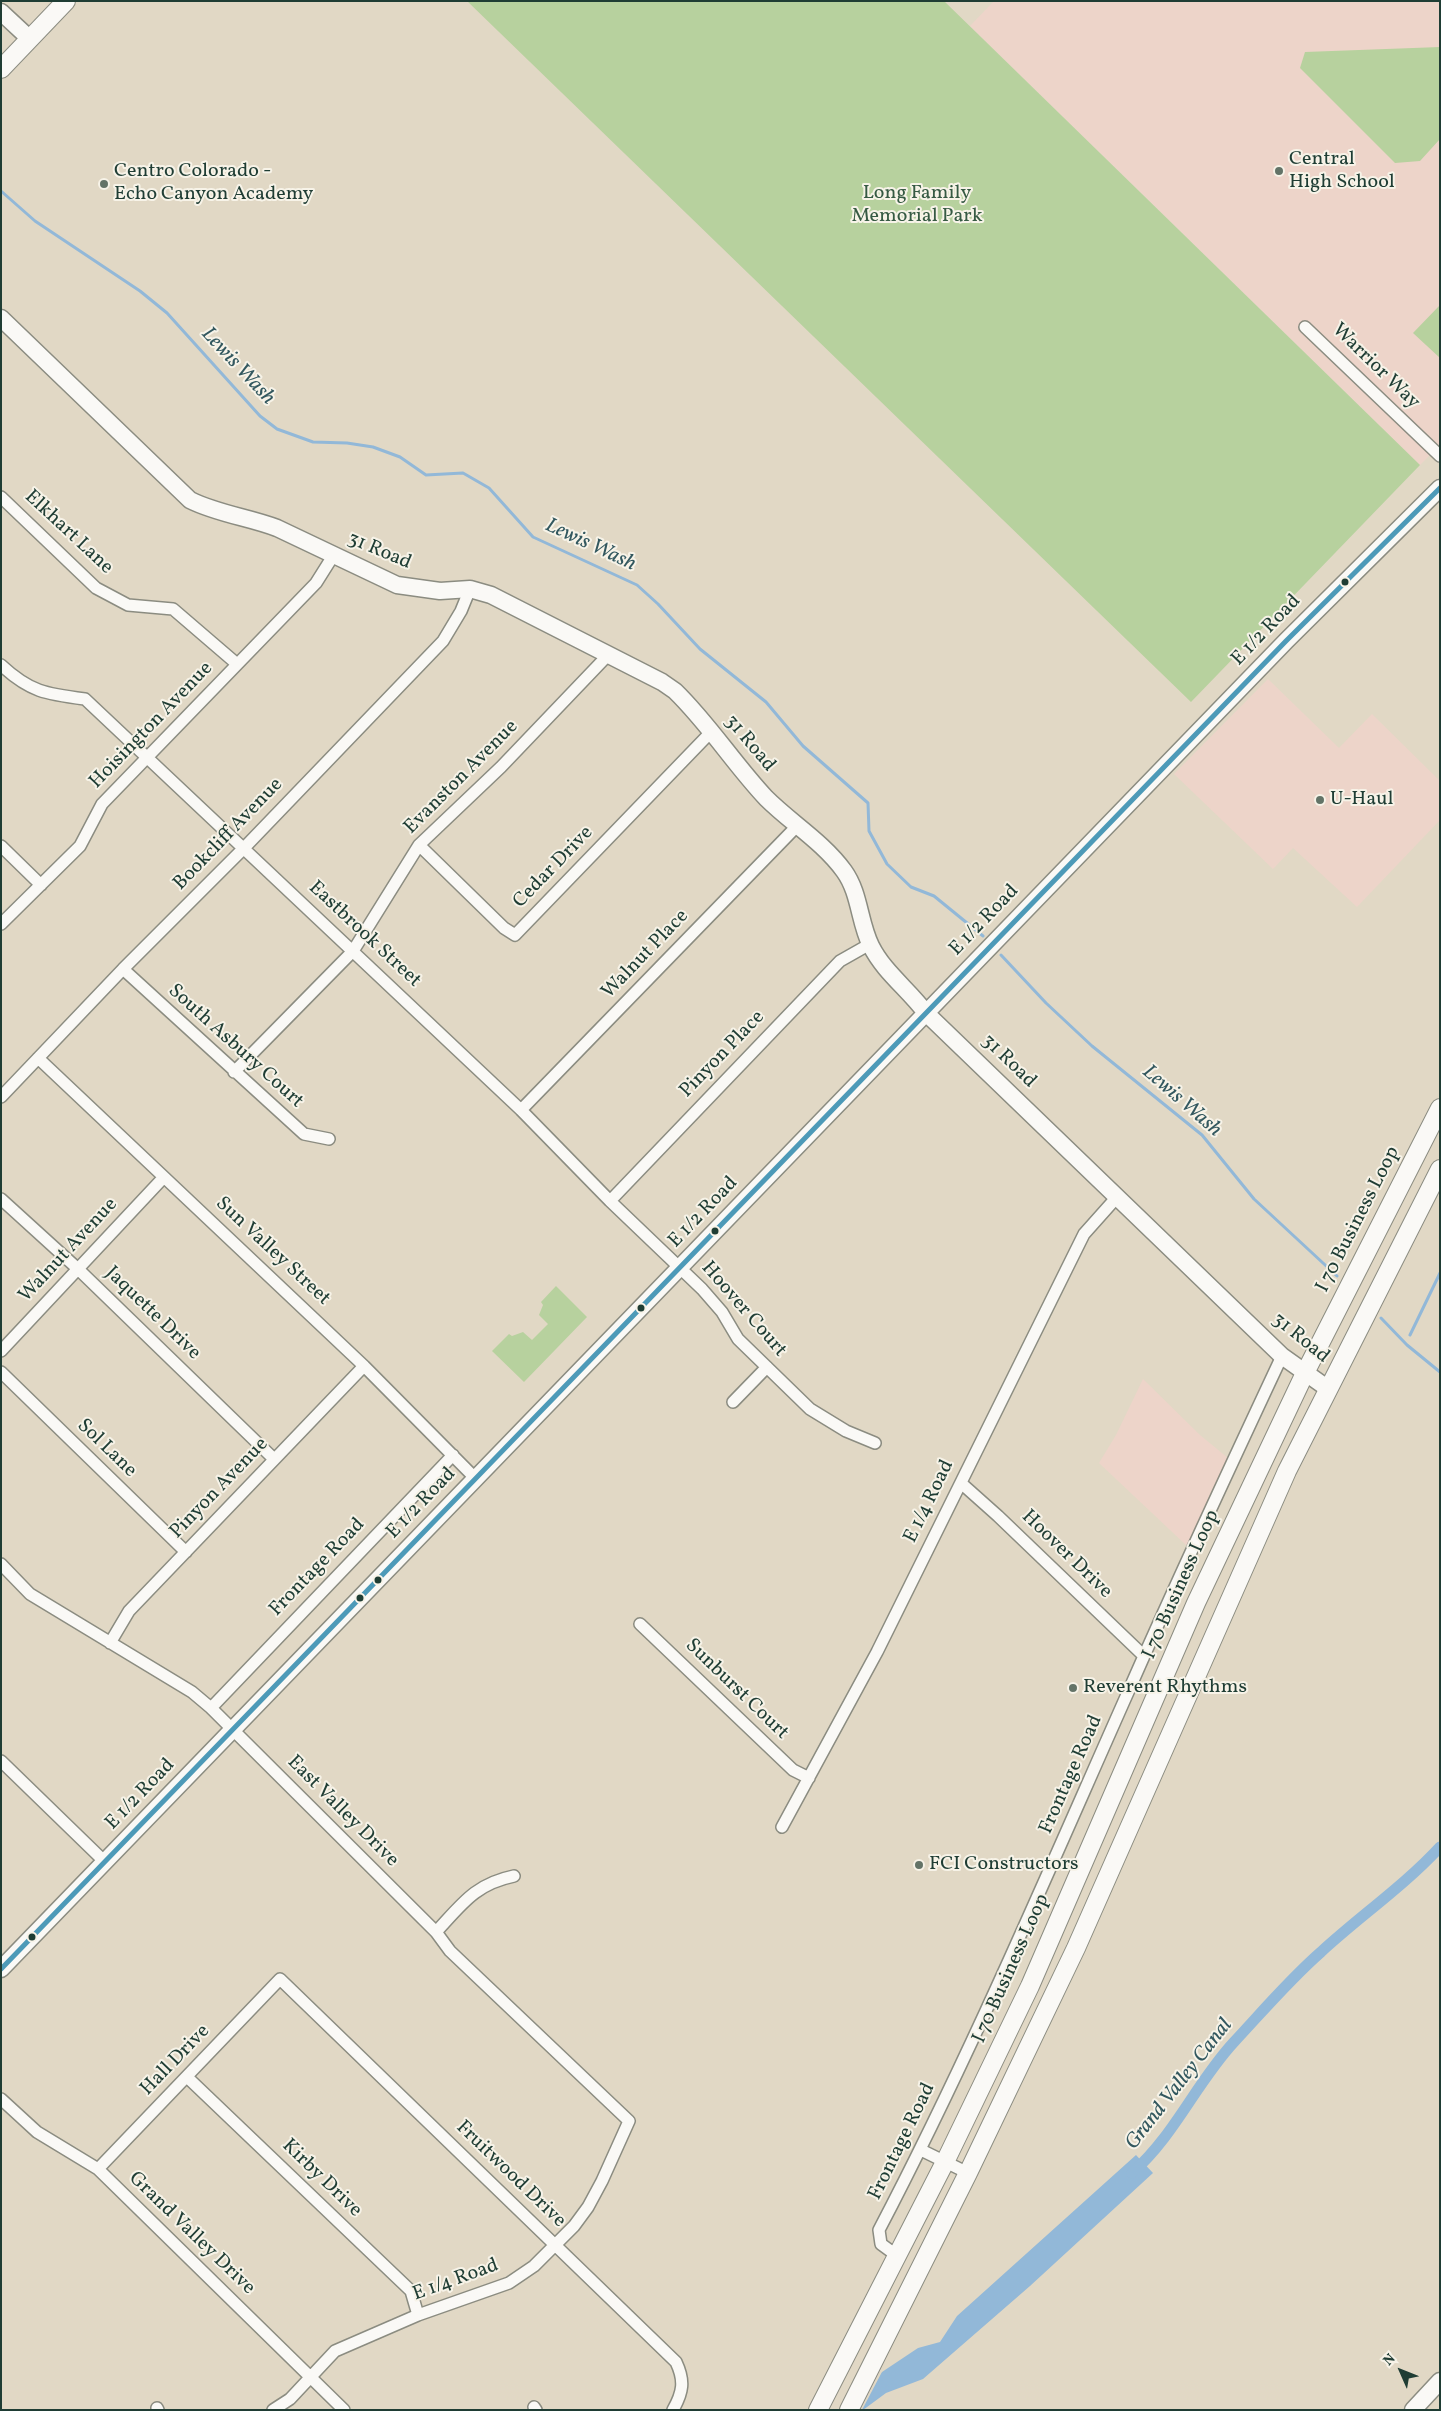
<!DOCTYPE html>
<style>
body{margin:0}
#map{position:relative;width:1441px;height:2411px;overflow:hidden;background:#e1d8c5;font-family:Vollkorn,serif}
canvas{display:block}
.frame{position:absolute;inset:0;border:2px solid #1f3d34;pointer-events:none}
.north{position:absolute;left:1376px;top:2346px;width:50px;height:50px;-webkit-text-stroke:4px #f7f3e8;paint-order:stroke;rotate:314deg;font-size:14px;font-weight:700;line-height:20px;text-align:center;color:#1f3d34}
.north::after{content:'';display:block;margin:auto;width:18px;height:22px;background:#1f3d34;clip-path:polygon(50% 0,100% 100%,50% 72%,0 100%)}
</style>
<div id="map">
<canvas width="1441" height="2411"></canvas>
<div class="frame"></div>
<div class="north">N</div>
</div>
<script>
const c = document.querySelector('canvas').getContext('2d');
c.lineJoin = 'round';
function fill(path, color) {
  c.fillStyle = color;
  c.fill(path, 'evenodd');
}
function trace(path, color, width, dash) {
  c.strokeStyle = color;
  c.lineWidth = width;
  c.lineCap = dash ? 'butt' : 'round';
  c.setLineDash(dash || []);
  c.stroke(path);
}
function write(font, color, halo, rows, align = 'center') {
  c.font = font + ' Vollkorn,serif';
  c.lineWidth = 4;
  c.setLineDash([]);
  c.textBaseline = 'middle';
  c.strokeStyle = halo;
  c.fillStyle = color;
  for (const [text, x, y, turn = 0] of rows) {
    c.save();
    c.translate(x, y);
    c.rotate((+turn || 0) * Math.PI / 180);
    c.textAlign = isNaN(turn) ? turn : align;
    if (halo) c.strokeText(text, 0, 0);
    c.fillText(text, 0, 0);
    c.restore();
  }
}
fill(new Path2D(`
 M994,1H1440V445L1420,465L970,26Z
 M1268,679L1339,748L1372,714L1440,781V820L1357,907L1293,848L1273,869L1174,774Z
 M1143,1379L1200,1435L1228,1458L1187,1546L1099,1463L1116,1435Z`), '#edd4c9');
fill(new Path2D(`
 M467,1H944L1420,465L1191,702Z
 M1440,47V139L1420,161L1395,163L1300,68L1305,52Z
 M1440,305V358L1413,333Z
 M556,1286L587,1317L524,1382L492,1351L509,1334L512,1336L523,1332L532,1340L548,1324L539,1315L543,1305L541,1302Z`), '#b7d19e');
fill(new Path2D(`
 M1136,2155L1153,2173L1030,2286L923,2379L886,2393L863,2410H825L918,2348L940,2342L957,2316Z`), '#92b8d8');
fill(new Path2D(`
 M884,2368L862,2410H823L824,2408Z`), '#e1d8c5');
trace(new Path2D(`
 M1,191L35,221L140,291L167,313L260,416L277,429L313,442L347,443L373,447L400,457L426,475L463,473L489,488L533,537L637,585L658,604L700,649L766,702L803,746L868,803L869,831L887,864L911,887L934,896L983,936
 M1001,955L1046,1003L1092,1046L1202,1135L1254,1199L1337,1276
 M1381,1318L1407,1345L1440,1372
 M1410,1335L1440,1273`), '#92b8d8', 3);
trace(new Path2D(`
 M1132,2173C1175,2135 1196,2083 1234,2042C1262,2012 1290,1979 1321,1952C1360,1916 1404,1886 1440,1847`), '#92b8d8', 11);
const street = new Path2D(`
 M1305,327L1440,456
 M1,497L96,588L128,605L173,609L237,664
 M1,665C30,692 46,694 85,699L521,1110L610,1201L702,1289L722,1312L738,1339L810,1409L846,1431L875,1443
 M419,845L504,928L515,935L711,732
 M1,846L41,885
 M1,924L80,846L102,804L316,583L333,556
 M123,969L304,1134L329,1139
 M38,1058L364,1366L476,1479
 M234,1072L353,951L419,845L501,767L609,654
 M1,1097L123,969L244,848L443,641L461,611L470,589
 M521,1110L797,826
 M1,1199L78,1269L274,1459
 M610,1201L840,961L870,944
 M1,1351L164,1177
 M1,1372L186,1552
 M733,1402L767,1367
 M961,1483L998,1516L1144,1656
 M1,1564L30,1594L192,1692L211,1708L436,1932L450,1951L629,2121L602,2181L588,2207L574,2226L534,2266L509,2283L418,2315L335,2351L290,2399L273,2410
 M640,1624L793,1770L809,1778
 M110,1643L129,1611L364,1366
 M211,1708L453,1455
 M1,1761L105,1862
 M782,1827L877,1652L1084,1234L1117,1197
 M436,1932C462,1904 475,1884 514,1876
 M187,2077L411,2291L418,2315
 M1,2099L37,2132L98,2169L344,2410
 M921,2150L968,2173
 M98,2169L280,1979L676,2362C685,2381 683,2392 673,2410
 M896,2255L881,2244L879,2230C971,2054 1048,1872 1129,1690C1178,1578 1230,1467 1282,1356
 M534,2407L536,2410
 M157,2408L158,2410`);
const secondary = new Path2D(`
 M1,12L30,39
 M1,318L190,500C218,514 248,517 277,528L397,585L440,591L470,589L491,595L662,682L675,691C709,724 734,764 766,798C791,823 823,842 844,871C860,893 859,922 871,946C884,972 908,989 926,1013L1282,1356L1327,1388
 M1,1969L1286,641L1440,488
 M1413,2410L1440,2381`);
const primary = new Path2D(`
 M1,69L66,1
 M818,2410L945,2162L1030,1986L1196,1603L1305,1373L1440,1108
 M849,2410L968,2173L1076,1948L1287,1471L1440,1169`);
trace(street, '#8b8c81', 14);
trace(secondary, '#8b8c81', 19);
trace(primary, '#8b8c81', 20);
trace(street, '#faf9f6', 11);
trace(secondary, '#faf9f6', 16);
trace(primary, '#faf9f6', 18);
trace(new Path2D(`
 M1,1969L1286,641L1440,488`), '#4d9ab8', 5);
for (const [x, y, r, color] of [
 [1279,171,5,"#637367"],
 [104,184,5,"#637367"],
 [1345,582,4.5,"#1f3d34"],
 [1320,800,5,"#637367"],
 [715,1231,4.5,"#1f3d34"],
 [641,1308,4.5,"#1f3d34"],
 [378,1580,4.5,"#1f3d34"],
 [360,1598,4.5,"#1f3d34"],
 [1073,1688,5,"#637367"],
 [919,1865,5,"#637367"],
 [32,1937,4.5,"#1f3d34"]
]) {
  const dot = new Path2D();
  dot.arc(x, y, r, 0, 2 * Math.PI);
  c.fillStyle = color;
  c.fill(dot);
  trace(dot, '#f7f3e8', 2);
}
write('20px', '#1f3d34', '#f7f3e8', [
 ["Central",1289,160],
 ["High School",1289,183],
 ["Centro Colorado -",114,172],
 ["Echo Canyon Academy",114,195],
 ["U-Haul",1330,800],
 ["Reverent Rhythms",1083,1688],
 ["FCI Constructors",929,1865]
], 'left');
write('20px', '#365a43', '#f7f3e8', [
 ["Long Family",917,194],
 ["Memorial Park",917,217]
]);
write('20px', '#1f3d34', '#f7f3e8', [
 ["Warrior Way",1375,367,44],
 ["Elkhart Lane",68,533,43],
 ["31 Road",379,552,23],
 ["E 1/2 Road",1267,631,-46],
 ["Hoisington Avenue",152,726,-46],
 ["31 Road",749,744,50],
 ["Evanston Avenue",462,778,-45],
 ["Bookcliff Avenue",229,835,-46],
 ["Cedar Drive",554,868,-46],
 ["E 1/2 Road",985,921,-46],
 ["Eastbrook Street",364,935,43],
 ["Walnut Place",646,955,-46],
 ["South Asbury Court",235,1047,42],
 ["Pinyon Place",723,1055,-46],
 ["31 Road",1008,1062,44],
 ["E 1/2 Road",704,1213,-46],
 ["I 70 Business Loop",1359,1220,-63],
 ["Walnut Avenue",69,1251,-47],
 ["Sun Valley Street",272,1252,43],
 ["Hoover Court",743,1310,49],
 ["Jaquette Drive",152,1314,44],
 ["31 Road",1300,1339,39],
 ["Sol Lane",106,1449,44],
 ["Pinyon Avenue",220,1489,-46],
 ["E 1/4 Road",930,1502,-64],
 ["E 1/2 Road",422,1504,-46],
 ["Hoover Drive",1066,1555,44],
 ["Frontage Road",318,1568,-46],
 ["I 70 Business Loop",1182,1585,-66],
 ["Sunburst Court",736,1690,44],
 ["Frontage Road",1072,1775,-66],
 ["E 1/2 Road",141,1795,-46],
 ["East Valley Drive",342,1812,45],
 ["I 70 Business Loop",1012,1969,-66],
 ["Hall Drive",176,2061,-46],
 ["Frontage Road",903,2142,-64],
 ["Fruitwood Drive",510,2175,44],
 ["Kirby Drive",321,2179,44],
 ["Grand Valley Drive",191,2234,44],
 ["E 1/4 Road",456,2281,-20]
]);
write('italic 21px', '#33585f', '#f7f3e8', [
 ["Lewis Wash",237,367,47],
 ["Lewis Wash",590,546,25],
 ["Lewis Wash",1181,1102,41],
 ["Grand Valley Canal",1180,2085,-52]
]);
</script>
